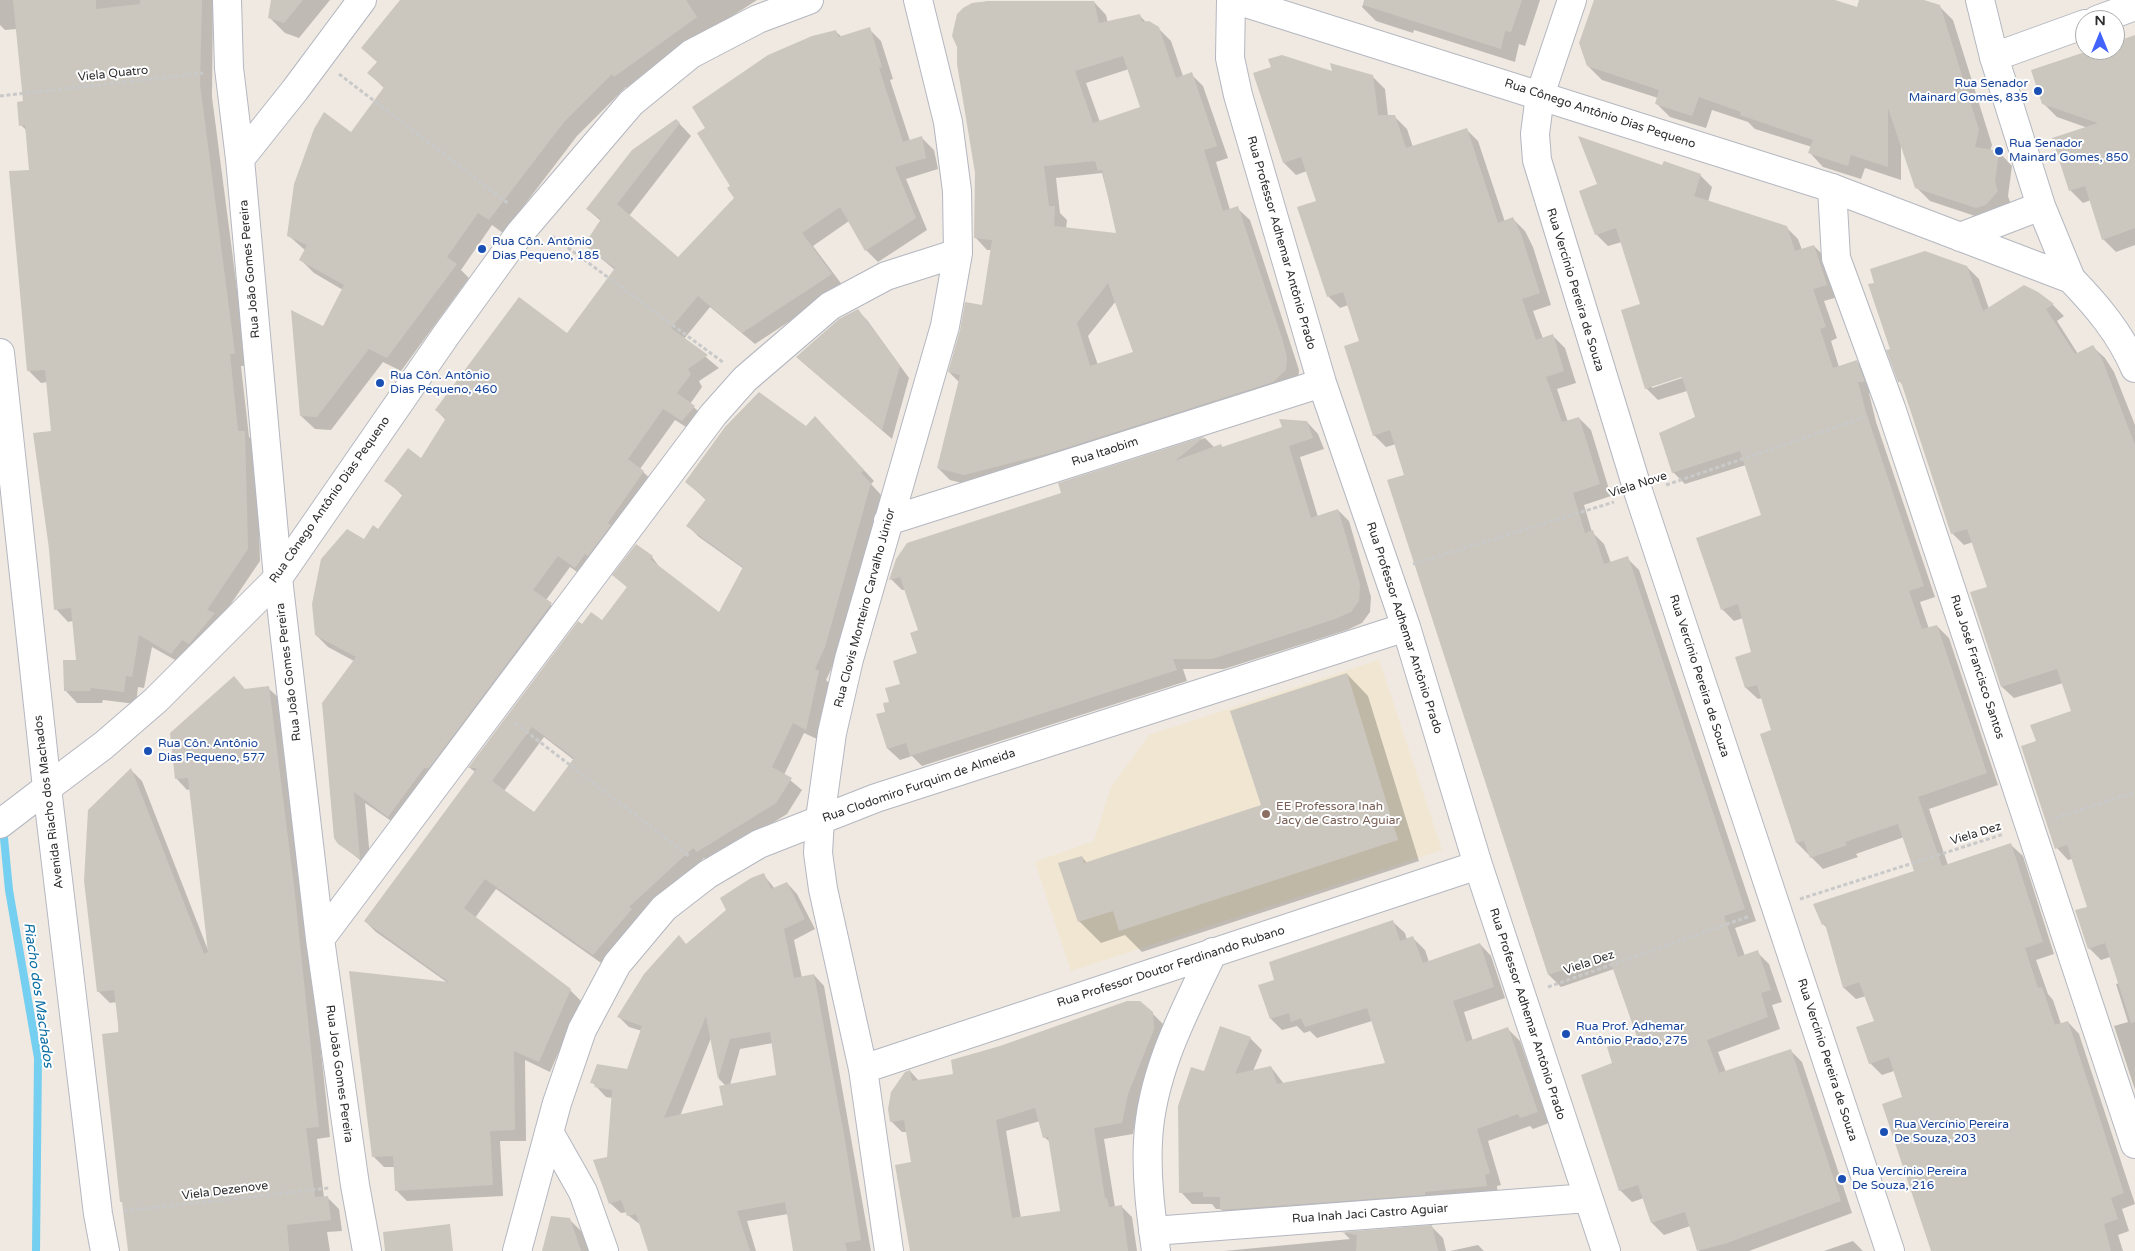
<!DOCTYPE html>
<meta charset="utf-8">
<style>
body{margin:0}
#map{position:relative;width:2135px;height:1251px;overflow:hidden;background:#efe9e1;font-family:"Varela Round",sans-serif}
canvas{display:block}
.north{position:absolute;left:2075px;top:10px;width:50px;height:50px;box-sizing:border-box;background:#fff;border:1px solid #ababab;border-radius:50%;rotate:0deg;font-size:14px;font-weight:700;line-height:20px;text-align:center;color:#2e2e2e}
.north::after{content:'';display:block;margin:auto;width:18px;height:22px;background:#4264fb;clip-path:polygon(50% 0,100% 100%,50% 72%,0 100%)}
</style>
<div id="map">
<canvas width="2135" height="1251"></canvas>
<div class="north">N</div>
</div>
<script>
const c = document.querySelector('canvas').getContext('2d');
c.lineJoin = 'round';
function fill(path, color) {
  c.fillStyle = color;
  c.fill(path, 'evenodd');
}
function trace(path, color, width, dash) {
  c.strokeStyle = color;
  c.lineWidth = width;
  c.lineCap = dash ? 'butt' : 'round';
  c.setLineDash(dash || []);
  c.stroke(path);
}
function write(font, color, halo, rows, align = 'center') {
  c.font = font + ' "Varela Round",sans-serif';
  c.lineWidth = 4;
  c.setLineDash([]);
  c.textBaseline = 'middle';
  c.strokeStyle = halo;
  c.fillStyle = color;
  for (const [text, x, y, turn = 0] of rows) {
    c.save();
    c.translate(x, y);
    c.rotate((+turn || 0) * Math.PI / 180);
    c.textAlign = isNaN(turn) ? turn : align;
    if (halo) c.strokeText(text, 0, 0);
    c.fillText(text, 0, 0);
    c.restore();
  }
}
fill(new Path2D(`
 M1379,660L1442,850L1071,971L1035,862L1094,841L1111,787L1149,735Z`), '#f0e6d1');
fill(new Path2D(`
 M0,0H213L212,97L247,366H241L249,437L257,444L260,561L220,620L184,665L152,647L144,688L138,687L136,704L103,700L102,703H77L65,690L78,662L73,621L68,622L56,609L53,432L47,382L41,383L28,370L31,171L27,131L21,125L24,102L17,29L5,30L0,25Z
 M272,0H330L299,38L285,33L270,18Z
 M404,0H757L692,42L628,90L626,87L577,136L503,233L492,225L461,270L469,278L401,371L383,362L331,430L315,429L301,416L323,328L343,290L314,273L301,260L306,251L289,236L351,134L385,89L369,73L378,63Z
 M1365,0H1540L1525,46L1519,44L1515,62L1414,30L1413,33L1376,21L1362,7Z
 M1595,0H1835L1822,118L1861,0H1920L1939,6L1953,20L1992,145L1990,151L1999,152L2012,166L2008,196L2011,205L1990,221L1930,201L1916,187L1901,145V180L1865,168L1861,179L1823,167L1810,153L1812,147L1755,129L1748,122L1712,110L1706,128L1670,117L1656,103L1658,98L1602,80L1588,66Z
 M1094,2L1106,15L1108,23L1140,16L1147,23L1158,28L1171,41L1183,76L1191,74L1203,86L1228,158L1216,162L1230,210L1237,208L1250,220L1299,370L1298,382L977,487L950,480L938,468L959,382L949,372L983,307L992,250H987L975,237ZM1129,69L1142,108L1100,122L1086,83ZM1102,173L1118,235L1066,229L1067,220L1060,213L1056,178ZM1116,301L1134,352L1098,365L1088,336Z
 M869,29L881,41L893,79L890,80L910,141L922,138L934,150L938,169L906,179L927,230L878,262L866,250L849,221L813,246L843,286L755,344L710,307L684,339L719,368L699,381L702,387L690,404L706,418L694,432L675,420L640,469L655,483L587,579L570,567L546,600L563,616L400,827L365,803L371,869L339,843L354,661L328,647L316,635L364,541L378,530L403,496L386,480L421,460L446,420L436,410L567,335L615,270L585,245L601,221L587,209L676,120L691,136L629,216L678,259L736,198L731,186L835,31L842,37Z
 M2135,36V245L2116,252L2103,239L2091,200L2083,203L2070,190L2088,128L2057,117L2043,103L2095,50H2115V43Z
 M1333,73L1373,77L1385,89L1388,116L1395,117L1407,129L1413,147L1466,129L1478,141L1505,222L1513,219L1525,231L1533,247L1551,305L1533,311L1543,339L1553,336L1565,348L1576,383L1557,389L1568,422L1579,418L1591,430L1611,496L1584,505L1592,532L1604,544L1611,563L1627,558L1639,570L1756,921L1735,928L1745,956L1757,952L1769,964L1782,1002L1772,1005L1780,1029L1718,1052L1726,1072L1790,1050L1802,1062L1852,1213L1749,1251H1699L1690,1226L1664,1235L1652,1223L1644,1198L1632,1202L1620,1190L1614,1064L1639,1038L1614,969L1561,987L1549,975L1389,480L1406,475L1396,444L1386,447L1374,435L1360,342L1348,305L1340,308L1328,296L1317,202L1307,171L1296,175L1284,163Z
 M1663,167L1700,175L1712,187L1708,202L1786,227L1798,239L1802,250L1814,246L1826,258L1838,297L1824,301L1837,338L1831,341L1839,367L1856,361L1868,373L1876,393H1869L1876,422L1935,597L1920,602L1929,629L1937,626L1949,638L1998,785L1929,809L1948,865L2011,845L2023,856L2054,954L2036,960L2048,994L2053,1000L2061,1024L2068,1022L2079,1034L2135,1204L2122,1209L2129,1231L2118,1235L2123,1251H1932L1903,1098L1894,1071L1882,1075L1870,1063L1875,1022L1866,996L1856,999L1844,988L1828,929L1823,924L1916,872L1904,837L1856,854L1858,857L1823,869L1797,843L1773,730L1762,698L1758,699L1746,688L1753,653L1743,618L1734,621L1722,609L1763,516L1746,465L1685,484L1673,472L1696,417L1687,391L1658,400L1646,388L1641,305L1622,242L1608,246L1596,234ZM1687,373L1688,376L1652,388V385Z
 M1967,267L1979,279L1989,309L2037,293L2053,305L2064,316L2057,321L2078,354L2093,347L2105,358L2114,372L2135,425V1090L2114,1026L2128,1022L2116,984L2119,983L2110,957L2101,960L2089,948L2088,908L2072,859L2068,860L2057,848L2037,742L2072,712L2063,683L2014,698L2002,687L1989,587L1973,542L1964,545L1952,533L1903,385L1899,381L1891,350Z
 M857,310L867,320L909,378L892,439L807,366Z
 M1307,422L1318,434L1324,449L1300,457L1318,517L1338,510L1349,521L1371,597L1370,612L1362,623L1347,630L1224,669H1183L1187,681L922,766L912,756L900,760L888,749L887,712L890,703L918,654L920,631L905,590H902L891,579L1063,494L1060,484L1205,438L1215,448L1221,445L1223,448Z
 M806,428H825L874,481L871,484L881,495L836,659L826,680L829,683L817,739L804,733L784,775L802,790L787,814L709,862L704,858L639,919L604,965L496,889L475,918L570,990L581,1001L550,1072L525,1060L526,1141H500L503,1196L407,1201L396,1190L395,1167H384L373,1156L448,983L376,932L365,921L475,772L470,768L582,626L603,622L628,588L614,575L636,545L652,557L661,569L719,614L744,569L699,537L688,526L706,500L687,482ZM544,737L574,760L535,813L504,791Z
 M1347,674L1368,696L1419,861L1142,952L1125,935L1101,943L1079,921L1082,857L1087,863L1263,806Z
 M268,688L280,699L305,898L330,1137L317,1139L324,1198L327,1197L339,1209L342,1231L327,1232L330,1251H130L117,1002L110,1003L98,991L131,770L142,781L208,950L191,789L187,790L176,778L246,690Z
 M763,874L775,889L787,883L797,894L815,929L794,940L802,978L814,975L824,986L871,1251H794L788,1214L747,1221L756,1251H649L641,1225L629,1216L627,1212L621,1213L610,1203L608,1158L612,1098L606,1097L592,1082L628,1071L642,1031L629,1027L618,1016L687,945L728,910ZM711,1038L719,1079L726,1086L724,1106L680,1116ZM773,1043L778,1076L730,1085L740,1049Z
 M1393,922L1405,933L1407,940L1413,938L1425,950L1429,962L1480,944L1491,956L1505,998L1464,1012L1473,1041L1508,1029L1520,1041L1549,1123L1533,1129L1530,1126L1488,1141L1501,1185L1497,1186L1498,1197L1233,1222L1221,1209H1216L1212,1204H1192L1181,1192L1205,1072L1250,1038L1262,1050L1253,1071L1271,1067L1284,1084L1387,1064L1372,1021L1317,1038L1310,1031L1304,1033L1297,1026L1282,1030L1271,1019L1276,981Z
 M1152,1013L1163,1024L1164,1041L1138,1105L1133,1134L1104,1139L1115,1207L1121,1206L1132,1217L1137,1251H912L913,1163L907,1132H902L891,1121L910,1071L919,1081L955,1075ZM1040,1121L1044,1137L1050,1142L1062,1212L1021,1218L1006,1131Z
 M569,1219L587,1237L592,1251H543Z
 M1432,1227L1443,1238L1446,1251H1224L1350,1239L1344,1233Z
 M1853,1241L1863,1251H1824Z
 M1478,1245L1484,1251H1450Z`), '#0003');
trace(new Path2D(`
 M3,828L9,890L38,1058L36,1251`), '#75cff0', 8);
fill(new Path2D(`
 M13,0H96V9L140,4V0H202L200,84L235,354H230L238,431H245L248,549L207,610L215,613L189,644L182,640L171,654L139,635L132,677L126,676L124,692L91,688L90,691H64L63,660H76L71,608L54,610L49,549L33,433L51,431L45,370L27,371L9,171L29,170L25,125L19,126L17,102L23,101Z
 M271,0H303L284,23L268,18Z
 M400,0H686L697,17L614,77L612,74L564,122L489,220L478,213L447,257L457,264L387,358L369,349L317,417L300,416L291,310L323,326L344,285L299,260L307,245L287,236L294,184L314,129L324,112L351,132L384,87L367,73L377,62L361,48Z
 M1364,0H1522L1511,32L1505,31L1501,49L1363,5Z
 M1594,0H1835L1857,7L1859,0H1924L1940,5L1979,130L1975,147L1999,151L1995,182L1998,191L1986,205L1976,208L1915,188L1888,108V167L1851,155L1848,166L1808,153L1813,140L1740,115L1741,112L1699,97L1692,116L1655,104L1659,90L1587,66L1579,43Z
 M988,1H1094L1099,23L1140,14L1142,22L1149,21L1159,27L1176,78L1192,72L1217,146L1204,150L1223,211L1238,206L1282,338L1287,357L1286,370L1273,382L1050,453L964,475L937,468L960,375L948,372L960,330L965,302L982,305L992,240L974,238L975,173L957,64V47L952,36L957,14L963,8L972,3ZM1123,56L1140,107L1093,123L1075,71ZM1095,161L1098,171L1102,170L1116,233L1054,226L1055,206H1049L1044,166ZM1108,283L1133,352L1090,366L1077,323Z
 M870,27L882,67L879,68L903,142L922,136L926,158L895,167L916,218L865,251L840,207L802,233L832,274L742,333L698,296L671,328L708,355L688,369L691,374L677,393L695,406L682,421L663,409L628,459L644,471L608,523L611,525L588,556L585,554L575,568L558,556L533,590L552,603L429,768H424L388,817L354,792L360,859L338,844L334,838L322,703L356,657L315,635L312,604L321,559L347,529L364,539L373,525L378,529L403,494L384,481L408,448L421,458L446,418L435,410L519,297L567,333L615,268L584,245L601,219L586,209L632,150L676,119L680,123L617,204L678,257L734,198L727,188L730,186L697,133L705,128L692,107L768,55L812,36L836,30L838,37Z
 M2135,35V228L2102,240L2085,186L2069,191L2052,138L2098,123L2042,104L2031,70L2091,50H2115V42Z
 M1282,55L1332,71L1330,63L1373,75L1378,115H1395L1406,148L1467,128L1498,223L1513,217L1521,234L1540,293L1522,299L1536,340L1553,334L1564,371L1546,377L1562,422L1579,417L1600,484L1573,493L1585,533L1593,530L1604,564L1628,556L1745,909L1724,916L1738,957L1758,950L1771,990L1761,993L1768,1017L1707,1040L1719,1073L1791,1049L1841,1201L1727,1243L1697,1251L1685,1212L1651,1223L1638,1185L1619,1191L1581,1075L1612,1063L1607,1047L1637,1037L1608,955L1548,975L1387,480L1404,475L1390,430L1373,436L1344,346L1359,341L1343,292L1327,297L1297,207L1316,201L1301,157L1283,163L1253,73L1271,67L1268,59Z
 M1578,136L1662,165L1664,161L1701,174L1694,196L1787,226L1795,251L1814,245L1827,285L1813,289L1826,327L1820,329L1833,368L1857,360L1865,382H1858L1865,409L1924,586L1909,591L1922,629L1937,625L1987,773L1918,797L1942,866L2011,843L2043,942L2025,948L2038,988L2042,987L2055,1025L2068,1021L2124,1193L2111,1198L2118,1219L2104,1224L2111,1251H1931L1882,1104L1902,1097L1889,1057L1869,1064L1856,1027L1874,1021L1859,982L1843,988L1825,924L1822,925L1813,904L1914,871L1898,824L1845,842L1847,845L1810,858L1804,841L1796,843L1760,734L1771,730L1757,685L1745,688L1735,657L1751,652L1738,604L1721,610L1696,538L1761,515L1740,451L1672,473L1659,433L1695,417L1682,377L1645,389L1621,310L1640,304L1616,228L1595,235L1590,222L1579,191L1597,184Z
 M1925,251L1967,266L1983,311L2024,285L2038,292L2054,304L2046,309L2075,354L2093,345L2102,359L2135,445V1022L2131,1023L2105,943L2088,949L2075,910L2087,907L2067,845L2055,849L2021,746L2036,741L2030,725L2071,711L2057,669L2001,687L1970,592L1987,587L1967,529L1951,534L1901,382H1898L1886,350L1890,349L1868,284L1874,283L1870,269Z
 M858,309L900,366L882,430L796,357L839,319Z
 M759,392L806,426L815,416L864,470L861,473L871,483L825,647L815,669L819,671L806,730L793,723L772,767L792,778L776,803L697,852L693,848L629,907L632,909L593,955L485,879L464,908L571,989L539,1062L514,1051L515,1130L490,1131L493,1185L395,1191L393,1156L372,1157L349,971L449,982L364,921L477,768H468L578,621L582,624L591,612L602,620L627,587L612,575L636,544L653,556L650,559L719,612L743,567L686,526L706,499L685,482L725,427ZM532,727L574,758L534,812L492,781Z
 M1279,419L1307,421L1313,438L1289,446L1311,518L1338,509L1360,584L1359,601L1351,612L1335,619L1212,659H1173L1177,670L910,756L906,743L887,749L876,714L885,712L883,703L889,702L885,688L900,684L893,661L917,653L910,633L918,630L900,577L889,580L896,559L907,543L1061,493L1058,483L1205,436L1175,461L1221,444L1222,447L1282,427Z
 M1347,673L1398,840L1119,931L1113,911L1078,922L1058,863L1082,856L1084,863L1261,805L1230,711Z
 M234,676L245,689L269,686L294,886L319,1127L306,1128L315,1197L328,1196L331,1220L287,1225L289,1251H128L122,1202H120L102,1034L119,1032L114,990L97,992L84,881L88,810L131,768L204,954L208,952L188,778L175,779L170,733Z
 M764,873L771,889L787,882L805,919L784,929L794,978L814,974L845,1140L861,1240L845,1243L847,1251H793L785,1202L737,1211L750,1251H648L636,1214L627,1216L621,1200L609,1204L593,1160L607,1157L612,1090L594,1087L596,1084L590,1083L597,1064L627,1069L642,1026L617,1017L644,974L679,935L686,944L726,910L720,898L751,878ZM706,1016L718,1079L730,1039L770,1032L776,1075L719,1086L723,1105L664,1118Z
 M1393,920L1400,941L1413,936L1423,963L1480,943L1494,987L1453,1001L1466,1042L1508,1027L1538,1112L1520,1118L1518,1114L1477,1129L1490,1173L1485,1175L1487,1186L1425,1192V1195L1220,1210V1197H1203V1192L1179,1193L1178,1106L1191,1067L1204,1071L1220,1026L1251,1037L1235,1074L1271,1066L1277,1084L1385,1063L1367,1008L1305,1027L1301,1018L1291,1022L1289,1013L1270,1019L1258,985L1274,980L1269,962Z
 M1127,1001H1140L1153,1012L1154,1029L1128,1094L1122,1123L1094,1128L1105,1198H1107L1109,1207L1122,1205L1128,1251H910L895,1165L911,1162L904,1120L890,1122L888,1109L891,1092L905,1072L910,1070L912,1081L953,1074L951,1060L1000,1046ZM1035,1108L1043,1138L1048,1137L1060,1211L1012,1218L996,1120Z
 M551,1216L570,1218L581,1251H542Z
 M450,1224L453,1251H385L383,1232Z
 M1432,1225L1438,1251H1356L1357,1235L1341,1232Z`), '#cbc7bf');
const minor = new Path2D(`
 M227,0L229,68L240,159L278,578L320,939L355,1185L367,1251
 M1231,0L1230,58L1238,95L1322,383L1406,627L1478,865L1606,1251
 M1572,0L1540,95L1535,134L1537,160L1639,494L1890,1251
 M1980,0L1994,57
 M240,159L295,90L362,0
 M1832,188L1836,258L1891,408L2135,1144
 M2071,279C2097,306 2120,333 2135,368
 M888,521L1322,383
 M320,939L713,415L745,379L830,306L886,276L958,253
 M863,1069L1478,865
 M549,1132L583,1192L604,1251
 M1153,1231L1588,1198
 M517,1251L557,1103L582,1030L617,964L664,908L708,874L759,844L876,798L1406,627
 M889,1251L863,1069L823,889L818,853L820,819L832,733L849,659L945,326L958,253L957,191L948,122L918,0
 M1156,1251C1151,1215 1146,1178 1148,1141C1151,1074 1184,1012 1213,952`);
const tertiary = new Path2D(`
 M1236,0L1832,188L2071,279
 M2097,20L2135,6
 M1960,237L2041,206
 M2071,279L2041,206L1994,57L2085,24
 M105,1251L98,1214L47,788L104,745L156,700L278,578L446,335L520,233L631,103L691,54L758,19L809,0`);
const secondary = new Path2D(`
 M0,353L47,788L0,824`);
trace(minor, '#b4b7c1', 30);
trace(tertiary, '#b4b7c1', 30);
trace(secondary, '#b4b7c1', 30);
trace(new Path2D(`
 M339,74L509,204
 M0,96L203,73
 M552,236L724,363
 M1666,485L1865,417
 M1413,564L1614,502
 M515,723L689,856
 M2055,818L2135,792
 M1800,899L2004,834
 M1548,987L1750,916
 M124,1211L329,1188`), '#c9c9c9', 3, [4, 2.5]);
trace(minor, '#fff', 28);
trace(tertiary, '#fff', 28);
trace(secondary, '#fff', 28);
for (const [x, y, r, color] of [
 [2038,91,5,"#1a4fb4"],
 [1999,151,5,"#1a4fb4"],
 [482,249,5,"#1a4fb4"],
 [380,383,5,"#1a4fb4"],
 [148,751,5,"#1a4fb4"],
 [1266,814,5,"#8d6e63"],
 [1566,1034,5,"#1a4fb4"],
 [1884,1132,5,"#1a4fb4"],
 [1842,1179,5,"#1a4fb4"]
]) {
  const dot = new Path2D();
  dot.arc(x, y, r, 0, 2 * Math.PI);
  c.fillStyle = color;
  c.fill(dot);
  trace(dot, '#fff', 2);
}
write('12px', '#2e2e2e', '#fff', [
 ["Viela Quatro",113,74,-6],
 ["Rua Cônego Antônio Dias Pequeno",1600,114,18],
 ["Rua Professor Adhemar Antônio Prado",1281,243,74],
 ["Rua João Gomes Pereira",250,269,-95],
 ["Rua Vercínio Pereira de Souza",1575,290,73],
 ["Rua Itaobim",1105,452,-18],
 ["Viela Nove",1638,485,-18],
 ["Rua Cônego Antônio Dias Pequeno",330,500,-55],
 ["Rua Clovis Monteiro Carvalho Júnior",865,608,-75],
 ["Rua Professor Adhemar Antônio Prado",1404,628,72],
 ["Rua José Francisco Santos",1977,667,72],
 ["Rua João Gomes Pereira",289,672,-97],
 ["Rua Vercínio Pereira de Souza",1699,676,72],
 ["Rua Clodomiro Furquim de Almeida",919,786,-19],
 ["Avenida Riacho dos Machados",49,802,-97],
 ["Viela Dez",1976,834,-17],
 ["Viela Dez",1589,963,-19],
 ["Rua Professor Doutor Ferdinando Rubano",1171,967,-18],
 ["Rua Professor Adhemar Antônio Prado",1527,1014,72],
 ["Rua Vercínio Pereira de Souza",1827,1060,72],
 ["Rua João Gomes Pereira",339,1074,82],
 ["Viela Dezenove",225,1191,-7],
 ["Rua Inah Jaci Castro Aguiar",1370,1214,-4]
]);
write('12px', '#164399', '#fff', [
 ["Rua Senador",2028,84,"right"],
 ["Mainard Gomes, 835",2028,98,"right"],
 ["Rua Senador",2009,144],
 ["Mainard Gomes, 850",2009,158],
 ["Rua Côn. Antônio",492,242],
 ["Dias Pequeno, 185",492,256],
 ["Rua Côn. Antônio",390,376],
 ["Dias Pequeno, 460",390,390],
 ["Rua Côn. Antônio",158,744],
 ["Dias Pequeno, 577",158,758],
 ["Rua Prof. Adhemar",1576,1027],
 ["Antônio Prado, 275",1576,1041],
 ["Rua Vercínio Pereira",1894,1125],
 ["De Souza, 203",1894,1139],
 ["Rua Vercínio Pereira",1852,1172],
 ["De Souza, 216",1852,1186]
], 'left');
write('12px', '#785e54', '#fff', [
 ["EE Professora Inah",1276,807],
 ["Jacy de Castro Aguiar",1276,821]
], 'left');
write('italic 14px', '#0d6fa3', '#fff', [
 ["Riacho dos Machados",38,995,82]
]);
</script>
